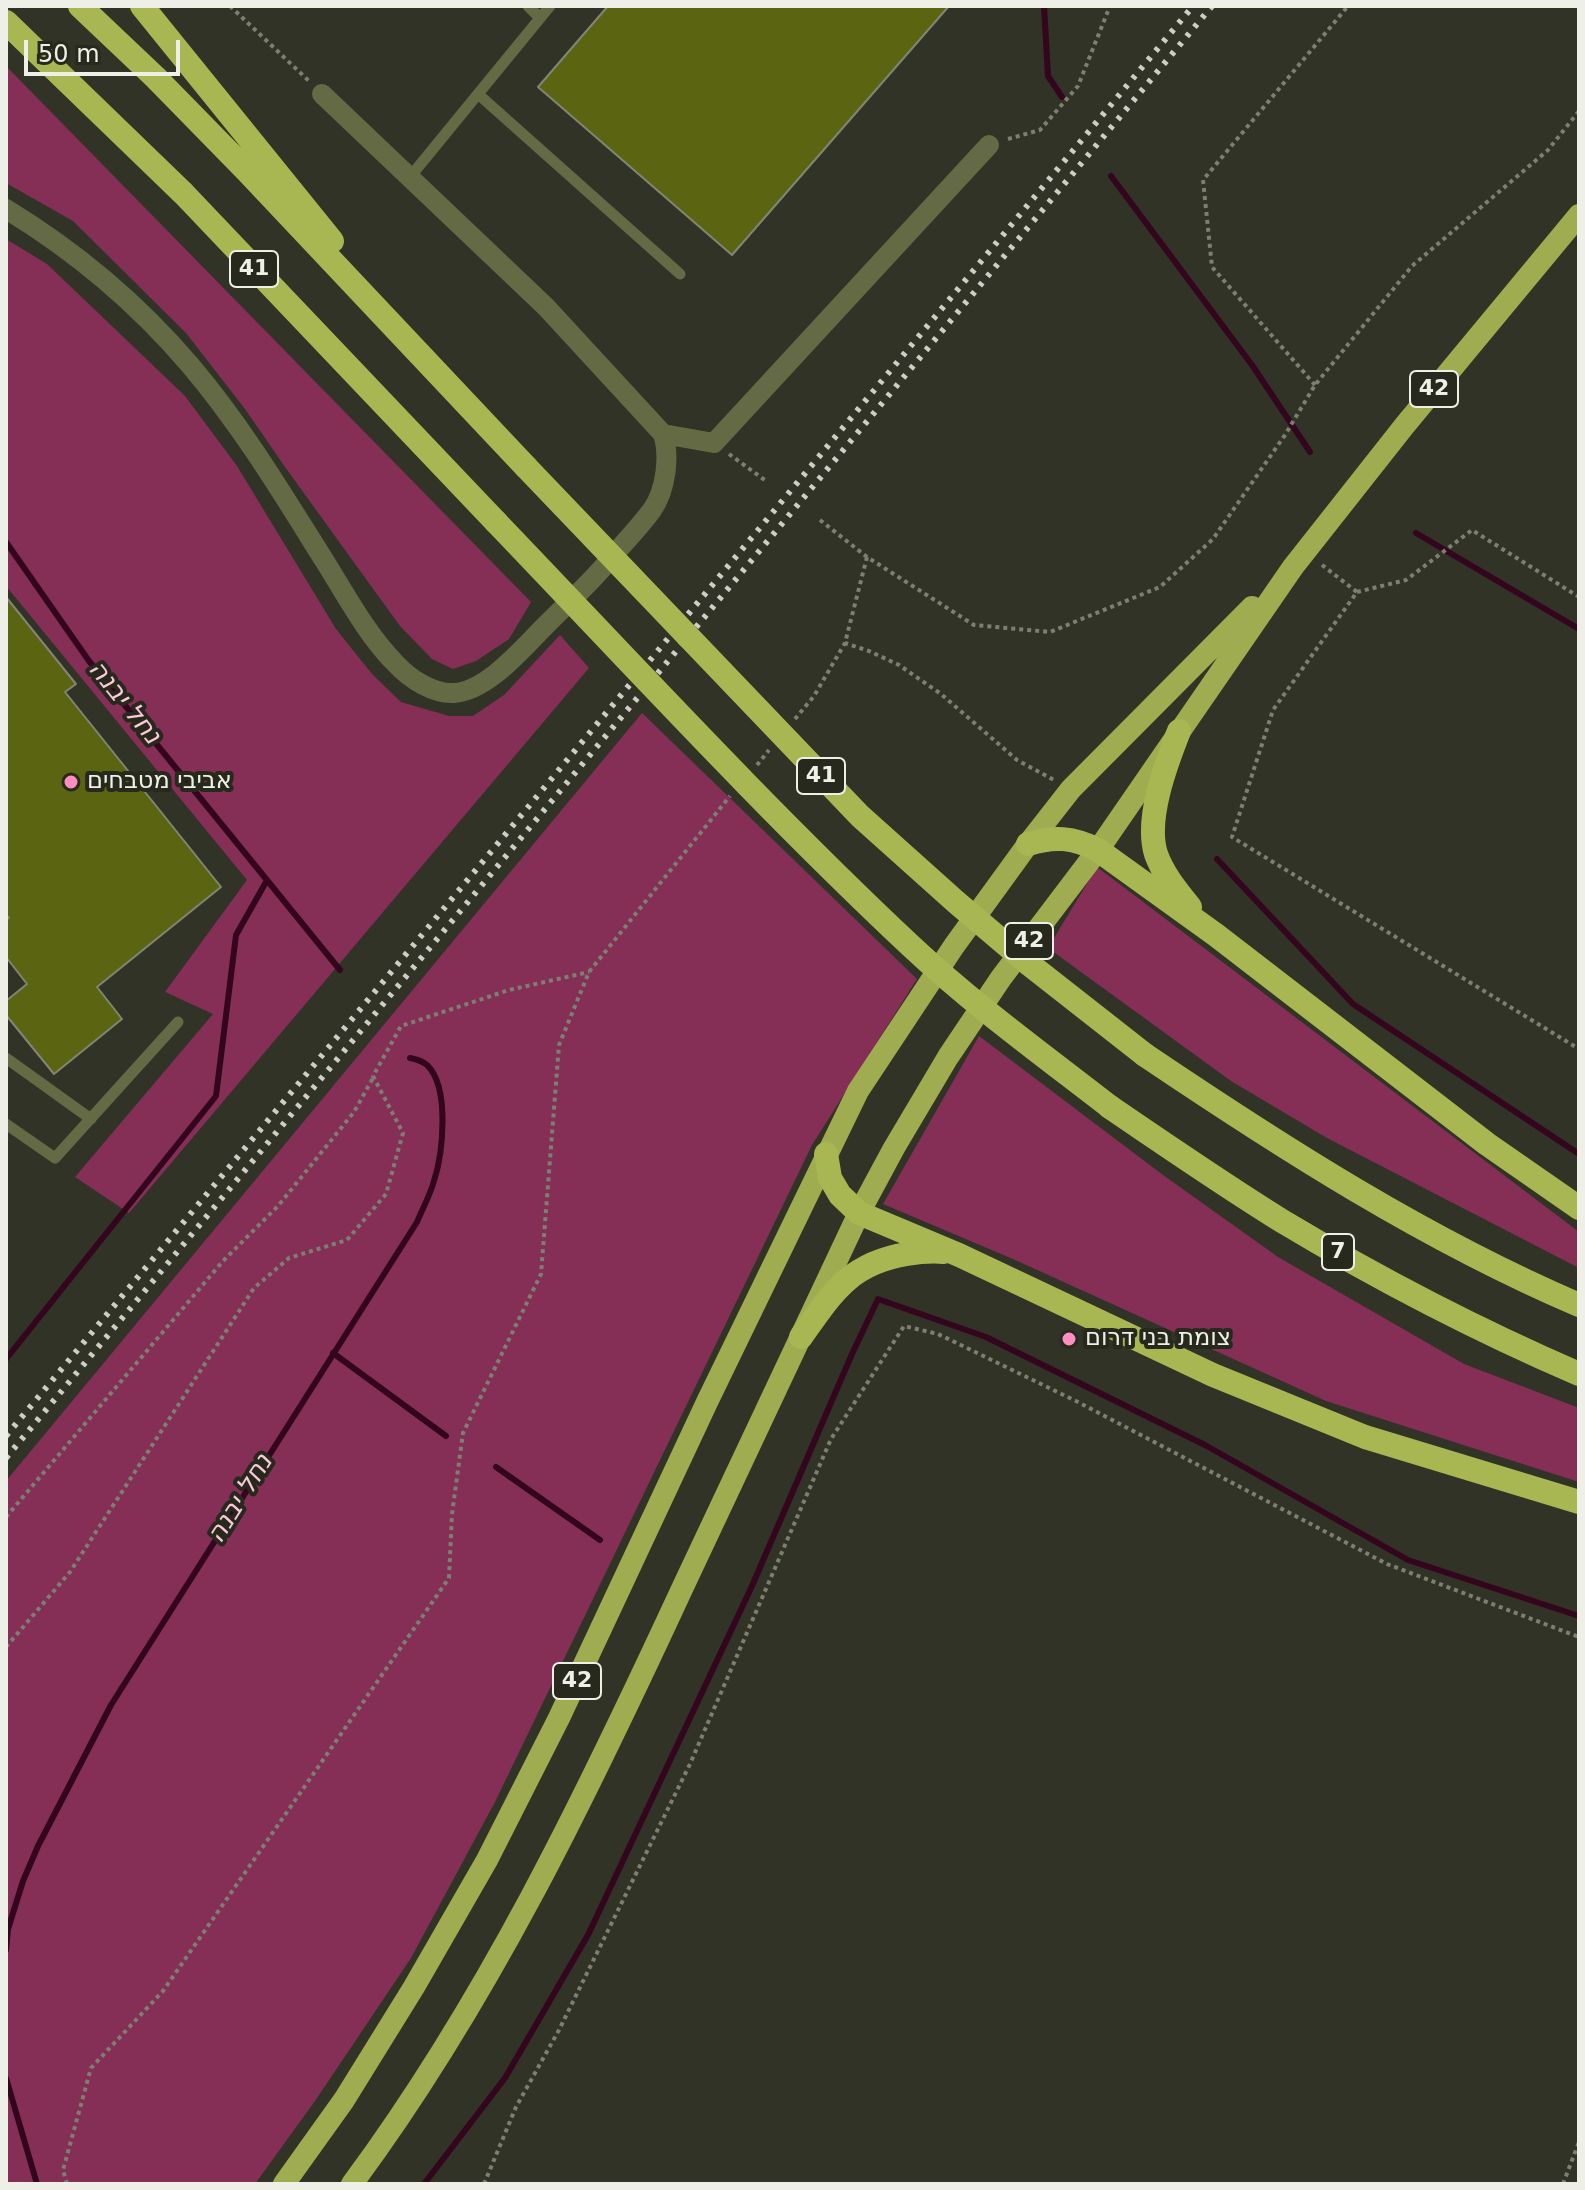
<!DOCTYPE html>
<meta charset="utf-8">
<style>
body{margin:0}
#map{position:relative;width:1585px;height:2190px;overflow:hidden;background:#313326;font-family:"DejaVu Sans",sans-serif}
canvas{display:block}
.frame{position:absolute;inset:0;border:8px solid #eef0e7;pointer-events:none}
.scale{position:absolute;left:24px;top:40px;width:156px;height:36px;box-sizing:border-box;border:4px solid #eef0e7;border-top:0;padding-left:10px;font-size:24px;line-height:28px;white-space:nowrap;color:#eef0e7;-webkit-text-stroke:6px #27291c;paint-order:stroke}
</style>
<div id="map">
<canvas width="1585" height="2190"></canvas>
<div class="frame"></div>
<div class="scale">50 m</div>
</div>
<script>
const c = document.querySelector('canvas').getContext('2d');
c.lineJoin = 'round';
function fill(path, color) {
  c.fillStyle = color;
  c.fill(path, 'evenodd');
}
function trace(path, color, width, dash) {
  c.strokeStyle = color;
  c.lineWidth = width;
  c.lineCap = dash ? 'butt' : 'round';
  c.setLineDash(dash || []);
  c.stroke(path);
}
function write(font, color, halo, rows, align = 'center') {
  c.font = font + ' "DejaVu Sans",Heebo,sans-serif';
  c.lineWidth = 8;
  c.setLineDash([]);
  c.textBaseline = 'middle';
  c.strokeStyle = halo;
  c.fillStyle = color;
  for (const [text, x, y, turn = 0] of rows) {
    c.save();
    c.translate(x, y);
    c.rotate((+turn || 0) * Math.PI / 180);
    c.textAlign = isNaN(turn) ? turn : align;
    if (halo) c.strokeText(text, 0, 0);
    c.fillText(text, 0, 0);
    c.restore();
  }
}
fill(new Path2D(`
 M6,66L531,602L509,639L476,661L453,669L432,659L400,626L285,467L245,409L186,333L73,221L6,183Z
 M6,239L47,264L185,396L237,466L336,629L372,674L401,702L449,716H473L504,695L560,635L589,668L129,1213L75,1177L213,1014L165,992L247,880L6,586Z
 M642,713L917,979L812,1145L495,1802L411,1958L315,2101L255,2184H6V1481Z
 M1097,867L1579,1232V1268L1327,1138L1231,1081L1048,948Z
 M979,1036L1163,1175L1278,1257L1464,1364L1579,1408V1482L1326,1401L1013,1259L883,1204Z`), '#852f57');
trace(new Path2D(`
 M1044,6L1048,76L1062,97
 M1111,176L1252,365L1310,452
 M1416,533L1579,629
 M6,542L89,661L340,970
 M1217,859L1353,1004L1579,1154
 M333,1353L446,1436
 M6,1359L216,1096L236,935L266,882
 M496,1467L600,1540
 M6,1950L8,1929L23,1881L38,1846L111,1705L417,1222C423,1208 430,1195 434,1181C443,1153 450,1087 427,1065C422,1061 416,1059 410,1058
 M6,2078L37,2184
 M424,2184L505,2078L588,1935L752,1586L852,1354L878,1299L986,1337L1205,1445L1408,1560L1579,1616`), '#33061d', 6);
const building = new Path2D(`
 M608,6H949L732,255L538,87Z
 M6,597L76,684L65,692L221,887L97,987L122,1019L54,1074L6,1015V1001L27,984L6,957V920L9,918L6,914Z`);
fill(building, '#5b6511');
trace(building, '#828575', 2);
trace(new Path2D(`
 M230,6L309,81
 M1008,139L1040,130L1078,86L1110,6
 M1315,385L1212,267L1203,180L1348,6
 M729,454L766,481
 M820,520L867,557L974,625L1050,632L1160,587L1213,539L1285,435L1315,385L1412,266L1548,150L1579,111
 M867,557L845,643L869,651L899,665L941,694L1017,760L1054,780
 M1322,565L1357,592L1273,710L1232,837L1579,1049
 M1357,592L1406,580L1472,530L1579,597
 M795,719L814,696L845,643
 M757,765L769,750
 M6,1517L223,1261L278,1206L354,1112L373,1078
 M6,1647L70,1572L254,1288L289,1258L347,1240L386,1194L403,1133L373,1076L401,1026L509,990L589,972
 M67,2184L63,2170L91,2068L163,1991L449,1578L452,1514L463,1433L541,1274L559,1045L589,972L730,796
 M484,2184L516,2107L559,2030L690,1764L831,1439L904,1326L938,1334L1076,1401L1387,1564L1579,1637
 M1563,2184L1579,2142`), '#7d7f73', 4, [4, 4]);
trace(new Path2D(`
 M528,6L540,18
 M478,94L680,274
 M410,177L550,6
 M6,1058L91,1119
 M6,1124L55,1158L178,1022`), '#646b44', 11);
trace(new Path2D(`
 M6,209C75,251 138,304 190,365C241,425 282,493 324,560C346,595 367,635 396,664C410,679 433,694 454,693C489,691 526,644 550,621C568,603 588,585 605,565C620,547 638,529 652,510C666,490 670,456 663,434L546,307L322,94
 M663,434L714,443L989,145`), '#646b44', 20);
trace(new Path2D(`
 M284,2184L344,2100L414,1987L487,1860L559,1718L708,1400L858,1091L954,946L1028,844L1071,789L1252,607
 M352,2184C487,2002 586,1796 681,1591C740,1465 800,1339 859,1213L894,1148L948,1057L1001,978L1098,850L1293,567L1405,425L1579,215`), '#a0ac50', 22);
trace(new Path2D(`
 M80,6L156,78L247,171L526,467
 M142,6L332,241
 M6,22L184,194L496,522
 M1179,731C1166,764 1145,819 1156,854C1163,874 1177,891 1190,907
 M1028,844C1054,836 1073,837 1098,850L1216,935L1487,1144L1579,1208
 M1145,1055C1283,1148 1425,1239 1579,1305
 M1110,1107C1167,1146 1224,1185 1282,1221C1377,1278 1477,1330 1579,1374
 M826,1154L830,1178L840,1195L859,1213L959,1255L1213,1375L1365,1437L1579,1502
 M801,1337C832,1293 850,1263 907,1254C919,1252 932,1251 944,1252`), '#a9b752', 24);
trace(new Path2D(`
 M6,1436L1193,6
 M6,1458L1212,6`), '#cdcfc6', 6, [4, 8]);
trace(new Path2D(`
 M526,467L860,816L956,902L1029,964L1145,1055
 M496,522C633,665 767,811 912,947C974,1005 1043,1055 1110,1107`), '#a9b752', 24);
for (const [x, y, r, color] of [
 [71,782,8,"#fe8ebd"],
 [1069,1339,8,"#fe8ebd"]
]) {
  const dot = new Path2D();
  dot.arc(x, y, r, 0, 2 * Math.PI);
  c.fillStyle = color;
  c.fill(dot);
  trace(dot, '#27291c', 3);
}
for (const [x, y, w] of [
 [254,269,48],
 [1434,389,48],
 [821,776,48],
 [1029,941,48],
 [1338,1252,32],
 [577,1681,48]
]) {
  const box = new Path2D();
  box.roundRect(x - w / 2, y - 18, w, 36, 6);
  c.fillStyle = '#27291c';
  c.fill(box);
  trace(box, '#eef0e7', 2);
}
write('bold 22px', '#eef0e7', null, [
 ["41",254,269],
 ["42",1434,389],
 ["41",821,776],
 ["42",1029,941],
 ["7",1338,1252],
 ["42",577,1681]
]);
write('24px', '#eef0e7', '#27291c', [
 ["אביבי מטבחים",87,782],
 ["צומת בני דרום",1085,1339]
], 'left');
write('italic 26px', '#fcc8db', '#27291c', [
 ["נחל יבנה",124,703,51],
 ["נחל יבנה",241,1499,-58]
]);
</script>
